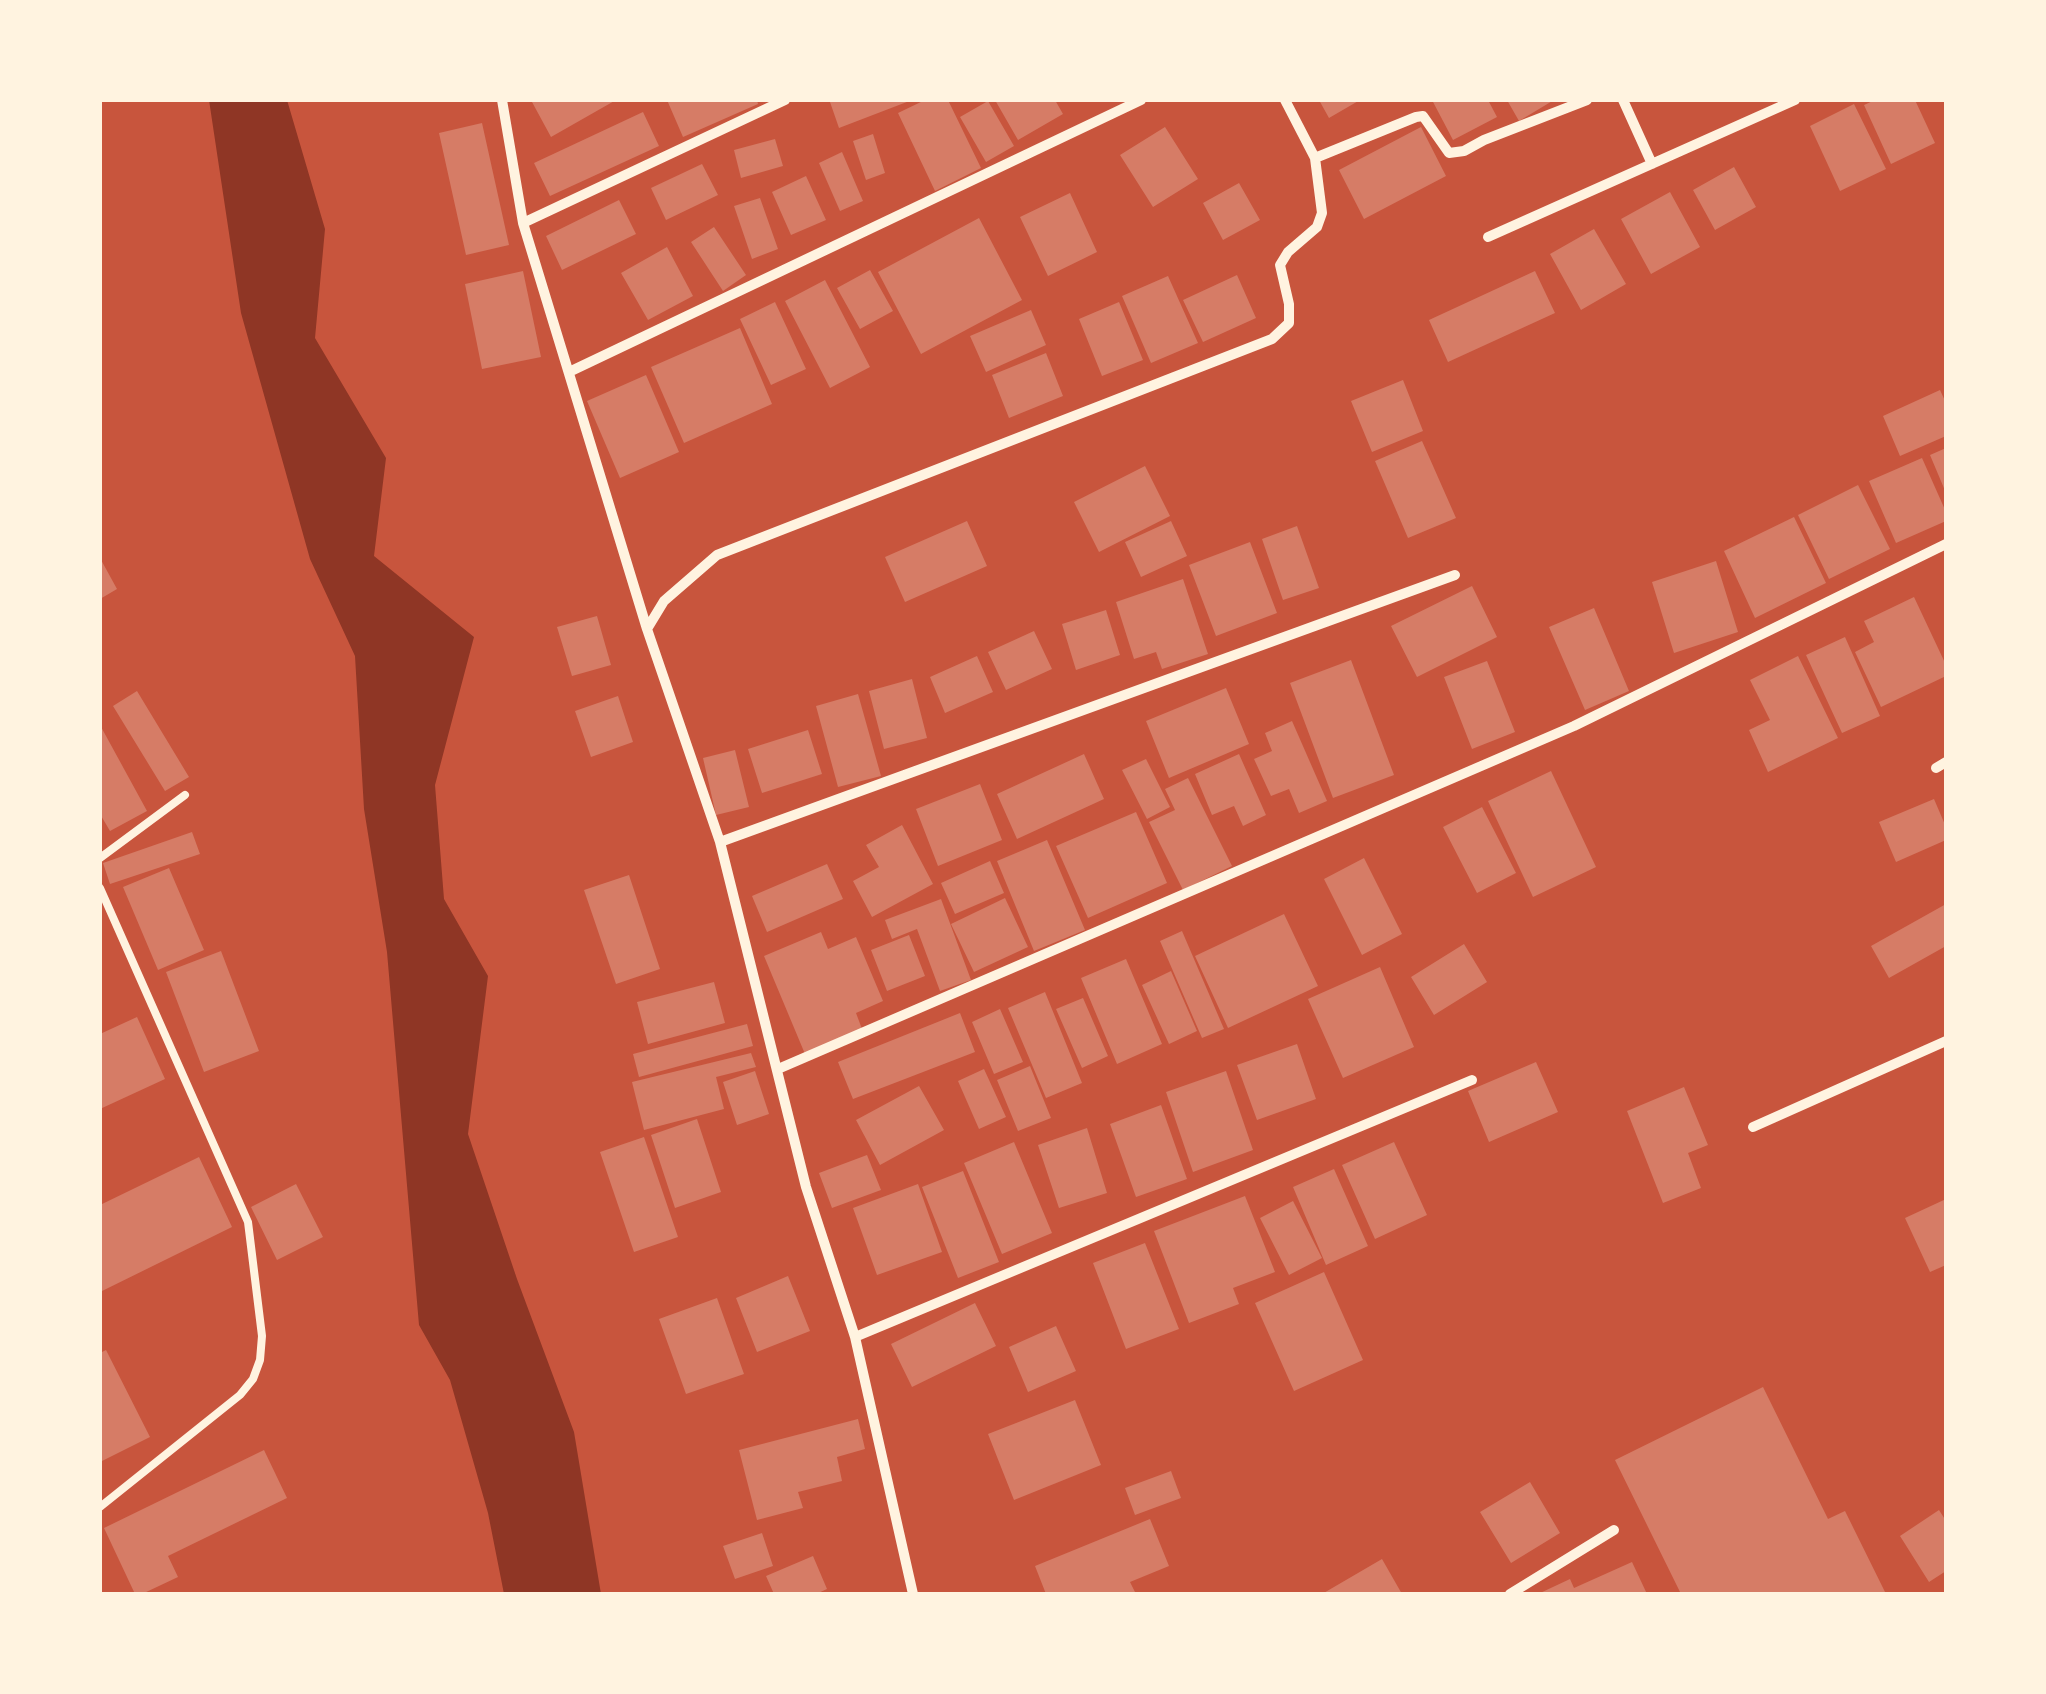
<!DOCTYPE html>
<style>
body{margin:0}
#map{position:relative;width:2046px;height:1694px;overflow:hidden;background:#c8553d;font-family:"Asap Condensed",sans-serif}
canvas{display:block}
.frame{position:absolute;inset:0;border:102px solid #fff3e0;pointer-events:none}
</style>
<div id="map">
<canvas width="2046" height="1694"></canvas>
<div class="frame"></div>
</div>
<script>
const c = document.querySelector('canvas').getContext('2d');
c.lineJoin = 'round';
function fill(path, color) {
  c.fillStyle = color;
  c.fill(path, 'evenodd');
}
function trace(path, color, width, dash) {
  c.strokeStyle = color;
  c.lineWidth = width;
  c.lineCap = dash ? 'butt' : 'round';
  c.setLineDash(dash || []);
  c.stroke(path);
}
fill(new Path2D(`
 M209,100H287L325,229L315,338L386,458L374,556L474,637L435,785L444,899L488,976L468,1134L517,1279L574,1432L601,1594H504L488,1513L450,1380L419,1325L387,952L364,809L355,656L310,559L241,313Z`), '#8f3625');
fill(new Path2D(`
 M536,100H616L551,137L532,102Z
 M667,100H757L758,104L683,137Z
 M836,100H912L839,128L830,102Z
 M925,100H948L981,168L935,191L898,113Z
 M995,100H1055L1063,114L1018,140Z
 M1319,100H1360L1329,118Z
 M1432,100H1488L1497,117L1453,140Z
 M1507,100H1554L1519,121Z
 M1875,100H1915L1935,143L1891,164L1864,105Z
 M988,101L1014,146L986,162L960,117Z
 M1854,104L1886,169L1840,191L1810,126Z
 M643,112L659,146L550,196L534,163Z
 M482,123L509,245L466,255L439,133Z
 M1165,127L1198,179L1153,207L1120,155Z
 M1421,127L1446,176L1364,219L1339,170Z
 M873,134L885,173L866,180L853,141Z
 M775,139L783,166L741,178L734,150Z
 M842,152L863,201L840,211L819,163Z
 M702,164L718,195L666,220L651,188Z
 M1734,167L1756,207L1715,230L1693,190Z
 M806,176L826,220L791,235L772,192Z
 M1239,183L1260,220L1223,240L1203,203Z
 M1670,192L1700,247L1651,274L1621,219Z
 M1070,193L1097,252L1048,276L1020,217Z
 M760,198L778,249L752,259L734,206Z
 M619,200L636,234L562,270L546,236Z
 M979,218L1022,300L921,354L878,272Z
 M714,227L746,275L723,291L691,242Z
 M1594,229L1626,284L1581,310L1550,254Z
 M667,247L693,296L648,320L621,273Z
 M870,270L893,311L860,329L837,288Z
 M523,271L541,357L482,369L465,284Z
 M1535,271L1555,313L1448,362L1429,320Z
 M1237,275L1256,318L1203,342L1183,300Z
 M1168,276L1198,343L1151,363L1122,296Z
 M825,280L870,367L830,388L785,301Z
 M775,302L806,369L771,385L740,319Z
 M1119,302L1143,360L1102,376L1079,319Z
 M1031,310L1046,345L986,372L970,336Z
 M740,328L772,404L684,443L651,367Z
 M1046,353L1063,396L1009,418L992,375Z
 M646,375L679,452L620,478L587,401Z
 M1403,380L1423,431L1372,452L1351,401Z
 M1940,390L1946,403V436L1900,456L1883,416Z
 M1422,441L1456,518L1408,538L1375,461Z
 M1946,448V493L1930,455Z
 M1922,458L1946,512V521L1896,543L1869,481Z
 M1145,466L1170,516L1099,552L1074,502Z
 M1858,485L1890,549L1829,579L1798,515Z
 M1794,517L1826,583L1755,618L1724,551Z
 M967,521L987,566L905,602L885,557Z
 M1171,521L1187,556L1141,577L1125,542Z
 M1297,526L1319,588L1283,600L1262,539Z
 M1250,542L1277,613L1216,636L1189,565Z
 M100,558L117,589L100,599Z
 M1716,561L1738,632L1674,653L1652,582Z
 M1183,579L1208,654L1162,669L1156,652L1134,659L1116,602Z
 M1472,586L1497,637L1417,677L1391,626Z
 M1914,597L1946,665V676L1881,707L1855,652L1874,642L1864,621Z
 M1594,608L1629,691L1585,710L1549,627Z
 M1106,610L1120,655L1076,670L1062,624Z
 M597,616L611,665L572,676L557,627Z
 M1034,631L1052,669L1006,690L988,652Z
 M1845,637L1880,716L1842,733L1806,655Z
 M977,656L993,692L945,713L930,677Z
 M1798,656L1838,738L1768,772L1749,730L1770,720L1750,680Z
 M1351,660L1394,775L1333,798L1290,683Z
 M1487,661L1515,732L1472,749L1444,677Z
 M912,679L927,738L884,749L869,691Z
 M1226,688L1249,744L1169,778L1146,721Z
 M137,691L189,777L165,791L113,706Z
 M858,694L881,776L838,787L816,706Z
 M618,696L633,742L591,757L575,711Z
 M1292,721L1327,801L1299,813L1289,789L1271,796L1254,759L1272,751L1265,733Z
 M100,725L147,811L110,831L100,814Z
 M808,730L822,774L762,793L748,749Z
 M735,750L749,807L716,815L703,758Z
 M1084,754L1104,799L1017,839L997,794Z
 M1239,754L1266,815L1243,826L1234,806L1212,815L1195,774Z
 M1146,759L1170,807L1147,819L1122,770Z
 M1551,771L1596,867L1533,897L1488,801Z
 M1188,778L1232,866L1183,890L1149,822L1175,810L1165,789Z
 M980,784L1002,840L938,866L916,809Z
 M1934,799L1946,827V840L1896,862L1879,822Z
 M1482,807L1516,873L1477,893L1443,827Z
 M1136,812L1167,883L1088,918L1056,846Z
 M902,825L933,884L872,917L853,881L879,867L866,845Z
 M192,832L200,854L110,884L103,863Z
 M1047,840L1085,930L1034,951L997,861Z
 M1364,858L1402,934L1362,955L1324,879Z
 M990,861L1004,893L955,914L941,883Z
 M827,864L843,899L767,932L752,896Z
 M169,868L204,950L158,970L123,887Z
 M629,875L660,969L616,984L584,890Z
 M1005,898L1028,947L974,972L951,924Z
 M941,899L971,980L940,991L917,929L892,939L885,920Z
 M1946,904V946L1889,978L1871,946Z
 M1284,914L1318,986L1228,1028L1195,956Z
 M1182,931L1224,1029L1202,1038L1160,941Z
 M821,932L828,949L856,937L883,1001L856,1013L862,1029L805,1054L764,956Z
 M909,935L925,976L887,991L871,950Z
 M1464,944L1487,982L1434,1015L1411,977Z
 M221,951L259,1051L204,1072L166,972Z
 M1126,959L1162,1044L1117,1064L1081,978Z
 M1380,967L1414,1047L1343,1078L1308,999Z
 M1171,971L1197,1031L1169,1044L1142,985Z
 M714,982L725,1023L648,1044L637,1002Z
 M1045,992L1082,1083L1046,1098L1008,1008Z
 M1083,998L1108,1056L1082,1068L1056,1009Z
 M1000,1009L1023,1062L994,1074L972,1022Z
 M960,1013L975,1052L853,1099L838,1062Z
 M137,1017L165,1079L100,1109V1034Z
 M747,1024L753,1046L639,1077L633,1054Z
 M1297,1044L1316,1099L1257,1120L1237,1065Z
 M751,1053L756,1067L716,1077L724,1109L644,1130L632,1082Z
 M1536,1062L1558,1112L1489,1142L1468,1091Z
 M1030,1066L1051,1118L1018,1131L997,1080Z
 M984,1069L1006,1117L979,1129L958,1081Z
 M755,1071L769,1114L737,1125L723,1082Z
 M1226,1071L1253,1150L1193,1172L1166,1092Z
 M919,1086L944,1130L880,1165L856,1120Z
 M1684,1087L1708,1145L1688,1153L1701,1188L1663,1203L1627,1111Z
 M1161,1105L1187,1179L1136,1197L1110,1124Z
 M697,1119L721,1192L675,1208L651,1135Z
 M1087,1128L1107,1193L1059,1208L1038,1145Z
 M644,1137L678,1237L634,1252L600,1152Z
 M1014,1142L1052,1233L1002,1254L964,1163Z
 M1394,1142L1427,1215L1375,1239L1342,1165Z
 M867,1155L881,1190L832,1208L819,1173Z
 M199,1157L232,1227L100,1292V1205Z
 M1334,1169L1368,1246L1326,1265L1293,1187Z
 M963,1171L999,1262L958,1278L922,1187Z
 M296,1184L323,1237L277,1260L251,1207Z
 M918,1184L942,1252L877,1275L853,1208Z
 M1245,1196L1275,1272L1233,1288L1239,1304L1189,1323L1154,1231Z
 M1946,1199V1265L1930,1272L1905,1218Z
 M1293,1201L1322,1258L1289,1275L1260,1218Z
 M1145,1243L1179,1329L1126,1349L1093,1263Z
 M1324,1272L1363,1360L1294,1391L1255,1303Z
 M788,1276L810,1331L757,1352L736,1298Z
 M717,1298L744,1374L686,1394L659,1319Z
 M975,1303L996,1346L912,1387L891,1344Z
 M1056,1326L1076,1371L1028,1392L1009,1347Z
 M106,1350L150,1437L100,1462V1353Z
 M1763,1387L1828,1519L1845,1511L1886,1594H1681L1615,1460Z
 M1075,1400L1101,1465L1014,1500L988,1434Z
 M858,1419L865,1449L837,1457L842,1481L798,1492L803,1508L757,1520L739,1450Z
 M264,1450L287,1498L168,1556L178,1577L142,1594H135L104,1528Z
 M1171,1471L1181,1498L1135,1515L1125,1488Z
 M1530,1482L1560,1533L1511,1563L1480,1512Z
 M1939,1510L1946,1521V1571L1929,1582L1900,1536Z
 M1150,1519L1169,1566L1130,1582L1136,1594H1046L1035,1566Z
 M762,1533L773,1566L735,1579L723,1546Z
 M813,1556L827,1589L816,1594H774L766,1576Z
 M1382,1559L1402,1594H1322Z
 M1632,1562L1647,1594H1538L1570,1579L1574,1588Z`), '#d67c66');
trace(new Path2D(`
 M100,858L185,795
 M100,888L248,1222L262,1336L260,1360L253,1379L240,1395L100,1507`), '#fff3e0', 8);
trace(new Path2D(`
 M502,100L523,223L647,629L720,842L806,1187L855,1337L913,1594
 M1623,100L1652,164
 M1315,158L1416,117L1423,116L1449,153L1464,151L1484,140L1587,100
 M523,223L785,100
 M1488,237L1795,100
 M569,372L1141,100
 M647,629L664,601L717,555L1272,339L1289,323V304L1280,265L1288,252L1317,227L1322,213L1315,158L1285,100
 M1936,768L1946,762
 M720,842L1455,575
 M778,1069L1574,726L1946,544
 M1753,1127L1946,1041
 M855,1337L1472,1080
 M1510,1594L1614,1530`), '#fff3e0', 10);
</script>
